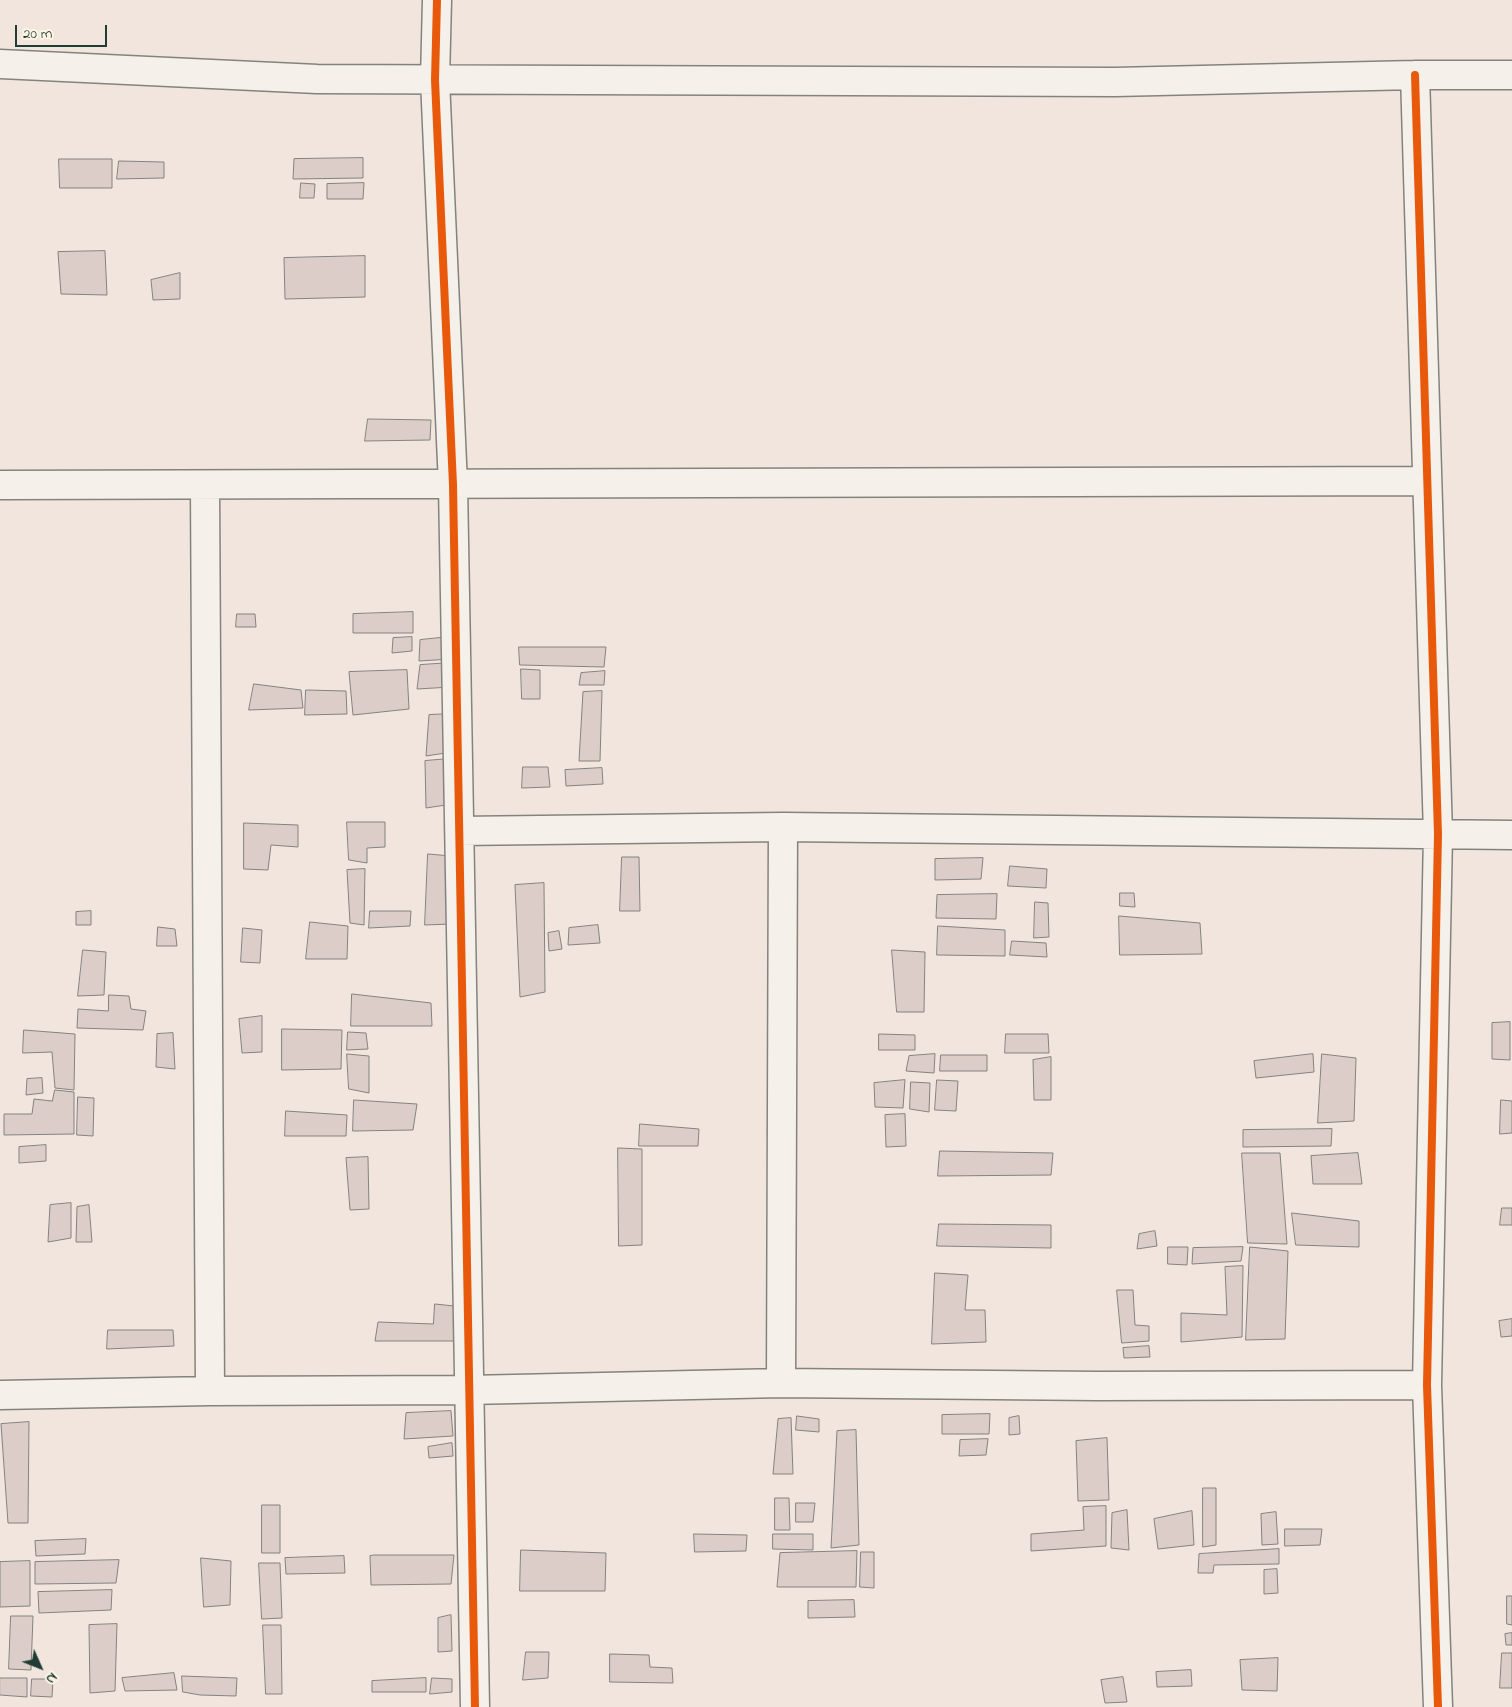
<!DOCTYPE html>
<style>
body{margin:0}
#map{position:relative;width:1512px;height:1707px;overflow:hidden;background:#f2e5de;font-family:"Indie Flower",sans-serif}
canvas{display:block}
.north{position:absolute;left:15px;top:1642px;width:50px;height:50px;-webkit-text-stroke:4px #fcf5e5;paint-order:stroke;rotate:134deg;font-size:14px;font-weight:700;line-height:20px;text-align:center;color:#1f3d34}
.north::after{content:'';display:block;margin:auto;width:18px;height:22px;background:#1f3d34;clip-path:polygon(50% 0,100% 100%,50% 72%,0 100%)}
.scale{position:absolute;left:15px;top:25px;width:92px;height:22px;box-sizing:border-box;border:2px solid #1f3d34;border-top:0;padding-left:6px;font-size:15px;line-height:18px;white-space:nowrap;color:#1f3d34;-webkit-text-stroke:4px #fcf5e5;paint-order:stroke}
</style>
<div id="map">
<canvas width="1512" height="1707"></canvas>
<div class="north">N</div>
<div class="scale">20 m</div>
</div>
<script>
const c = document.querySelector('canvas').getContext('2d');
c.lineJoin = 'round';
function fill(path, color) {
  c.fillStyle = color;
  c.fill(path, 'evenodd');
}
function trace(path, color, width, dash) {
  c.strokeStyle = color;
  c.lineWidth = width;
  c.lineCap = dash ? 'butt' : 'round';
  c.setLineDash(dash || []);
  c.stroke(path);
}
const building = new Path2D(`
 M363,158V178L293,179L294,159Z
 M59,159H112V188H60Z
 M119,161L164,162V178L117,179Z
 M301,183L315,184L314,198H300Z
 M364,183L363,199H327V184Z
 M105,251L107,295L61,294L58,252Z
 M365,256V297L285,299L284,258Z
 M180,273V299L153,300L151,280Z
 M368,419L431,420L430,440L365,441Z
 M413,612V633H353V614Z
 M237,614H255L256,627H236Z
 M412,637V651L392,653L393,638Z
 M449,637L451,659L419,661L420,640Z
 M519,647H606L604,667L520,665Z
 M450,663L451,687L417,689L420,665Z
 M521,669L540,670V699H522Z
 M407,670L409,709L353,715L349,672Z
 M605,671L604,685H579L581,673Z
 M254,684L301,690L303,708L249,710Z
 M306,690L346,691L347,714L305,715Z
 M602,691L600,761H579L583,692Z
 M450,714L452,752L426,756L429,715Z
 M448,759L446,805L426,808L425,761Z
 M523,767H548L550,787L522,788Z
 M602,768L603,784L566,786L565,770Z
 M347,822H385V847L367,848V863L349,860Z
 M244,823L298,825V847L271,845L268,870L244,869Z
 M428,854L451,856V924L425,925Z
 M622,857H639L640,911H620Z
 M983,858L981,879L935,880V859Z
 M1010,866L1047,869L1046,888L1008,886Z
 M365,869L364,925L350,923L347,870Z
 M544,883L545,992L520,997L515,885Z
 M1120,893H1134L1135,907L1120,906Z
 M997,894L996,919L936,918L937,895Z
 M1035,902L1048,903L1049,937L1034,938Z
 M91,911V925H76V912Z
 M370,911H411L410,926L369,928Z
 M1119,916L1200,923L1202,954L1120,955Z
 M310,922L348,926L347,959H306Z
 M598,925L600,943L568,945L569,928Z
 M938,926L1005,930V956L937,955Z
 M158,927L175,929L177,946H157Z
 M243,928L262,930L260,963L241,962Z
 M559,931L562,949L549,951L548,933Z
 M1012,941L1046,943L1047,957L1010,955Z
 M83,950L106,952L104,995L78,996Z
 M892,950L925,952L924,1012H897Z
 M352,994L431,1003L432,1026H351Z
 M109,995L129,996L131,1009L146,1011L143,1030L77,1028L78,1009L108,1011Z
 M262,1016V1052L242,1053L239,1019Z
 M1510,1022V1060L1492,1059V1023Z
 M282,1029L342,1030L341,1069L282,1070Z
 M24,1030L75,1034L74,1090L55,1088L52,1052L23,1053Z
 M348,1032L366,1033L368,1049L347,1050Z
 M173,1033L175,1069L156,1067L157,1034Z
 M879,1034L915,1035V1050H879Z
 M1006,1034H1048L1049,1053H1005Z
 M347,1054L369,1056V1093L349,1089Z
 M935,1054L934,1073L906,1071L909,1056Z
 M1313,1054L1314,1072L1256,1078L1254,1061Z
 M1322,1054L1356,1058L1354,1121L1318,1123Z
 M941,1055H987V1071H940Z
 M1051,1057V1100H1034L1033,1060Z
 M42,1078L43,1093L26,1095L27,1079Z
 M905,1080L903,1108L875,1107L874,1083Z
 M937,1080L958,1081L956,1111L935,1110Z
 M911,1082L930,1083L929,1112L910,1109Z
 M55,1090L74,1092V1134L4,1135V1114H32L34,1099L52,1101Z
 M78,1097L94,1098L93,1136L77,1135Z
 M354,1100L417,1104L413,1130L353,1131Z
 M1501,1100L1512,1101V1133L1500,1134Z
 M286,1111L347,1115L346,1136H285Z
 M905,1114L906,1146L886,1147L885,1115Z
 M640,1124L699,1129L698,1146H639Z
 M1332,1129L1331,1146L1243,1147V1130Z
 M46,1145V1161L19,1163V1147Z
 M618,1148L642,1149V1245L619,1246Z
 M940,1151L1053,1153L1051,1175L938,1176Z
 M1242,1153H1280L1287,1244L1248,1243Z
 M1358,1153L1362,1184H1313L1311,1156Z
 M368,1157L369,1209L350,1210L346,1158Z
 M71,1203V1238L48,1242L50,1205Z
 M89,1205L92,1242H76L77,1207Z
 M1502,1208H1512V1225H1500Z
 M1292,1213L1359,1221V1247L1296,1245Z
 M939,1224L1051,1225V1248L937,1246Z
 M1155,1231L1157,1246L1137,1249L1139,1234Z
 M1168,1247H1188L1187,1265L1168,1264Z
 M1243,1247L1241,1261L1192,1264L1193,1248Z
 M1250,1247L1288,1251L1285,1339L1246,1340Z
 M1243,1266L1242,1337L1181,1342V1313L1227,1315L1225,1267Z
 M935,1273L968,1275L965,1310H985L986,1342L932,1344Z
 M1117,1290H1133L1135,1325L1149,1326V1341L1122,1343Z
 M435,1304L454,1306V1341H375L378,1322L433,1324Z
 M1512,1319V1336L1501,1337L1499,1321Z
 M108,1330H173L174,1346L107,1349Z
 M1149,1346L1150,1357L1124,1358L1123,1348Z
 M451,1411L453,1436L404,1439L406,1413Z
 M990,1414L989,1434H942V1415Z
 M797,1416L819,1419V1432L796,1430Z
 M1019,1416L1020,1434L1009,1435V1418Z
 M791,1418L793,1474H773L778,1419Z
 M29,1422L28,1523H8L1,1424Z
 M856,1430L859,1545L831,1548L837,1431Z
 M1107,1438L1109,1500L1078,1501L1076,1441Z
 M988,1439L986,1455L959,1456L960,1440Z
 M452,1443L453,1456L429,1458L428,1447Z
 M1203,1488H1216V1545L1203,1547Z
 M775,1498H789L790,1530H775Z
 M796,1503H815L813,1522H796Z
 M262,1505H280V1553H262Z
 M1106,1506V1546L1031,1551V1534L1084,1530L1083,1507Z
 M1127,1510L1129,1550L1111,1548L1112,1513Z
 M1192,1511L1194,1545L1158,1549L1154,1519Z
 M1276,1512L1278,1544L1262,1545L1261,1514Z
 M1285,1529H1322L1320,1545L1285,1546Z
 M694,1534L747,1535L746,1551L695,1552Z
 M773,1534H813V1550L773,1549Z
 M86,1539L85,1554L36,1556L35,1541Z
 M1279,1549V1564L1214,1565L1213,1573H1198L1199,1554Z
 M521,1550L606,1553L605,1591H520Z
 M857,1551L856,1587H777L780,1553Z
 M861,1552H874V1588L860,1587Z
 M374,1555H454L451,1584L371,1585L370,1556Z
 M344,1556L345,1573L286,1574L285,1558Z
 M201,1558L231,1561L230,1605L204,1607Z
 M119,1560L116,1583L35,1584V1562Z
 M30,1561V1606L0,1607V1562Z
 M259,1563H280L282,1618L262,1619Z
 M1277,1569L1278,1593L1264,1594V1570Z
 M112,1590L111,1610L39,1613L38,1592Z
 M1507,1596H1512V1625L1507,1624Z
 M854,1600L855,1617L808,1618V1601Z
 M451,1615L452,1651L438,1652V1618Z
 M11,1616H33L31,1670L9,1669Z
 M117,1624L115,1691L90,1693L89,1625Z
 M263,1625H281L282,1694H266Z
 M1512,1633V1645H1506L1505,1634Z
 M526,1652H549L548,1678L523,1680Z
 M1502,1653H1512V1688H1500Z
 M610,1654L649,1655L650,1667L672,1668L673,1683L610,1682Z
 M1278,1658L1277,1691L1242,1690L1240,1660Z
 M1191,1670L1192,1686L1157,1687L1156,1672Z
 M174,1673L177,1690L125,1691L122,1678Z
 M182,1676L237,1678L236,1696L200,1695L183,1692Z
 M1123,1677L1127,1702L1105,1703L1101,1680Z
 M0,1678H27V1697L0,1695Z
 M426,1678V1692H372V1681Z
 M432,1678L452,1679V1692L430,1694Z
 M32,1679H53L52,1697L31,1696Z`);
fill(building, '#dccdc8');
trace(building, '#83837e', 1);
const minor = new Path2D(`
 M437,0L435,80L453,485L475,1707
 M0,64L317,79L1115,82L1415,75H1512
 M1415,75L1438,834L1427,1385L1438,1707
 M0,485L1427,481
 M205,485L210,1391
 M460,831L783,827L1512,835
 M781,1383L783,827
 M0,1395L210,1391L469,1390L781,1383L1098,1386L1427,1385`);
trace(minor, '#83837e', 31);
trace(minor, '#f5f0ea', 28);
trace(new Path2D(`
 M437,0L435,80L453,485L475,1707
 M1415,75L1438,834L1427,1385L1438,1707`), '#e8590c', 8);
</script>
